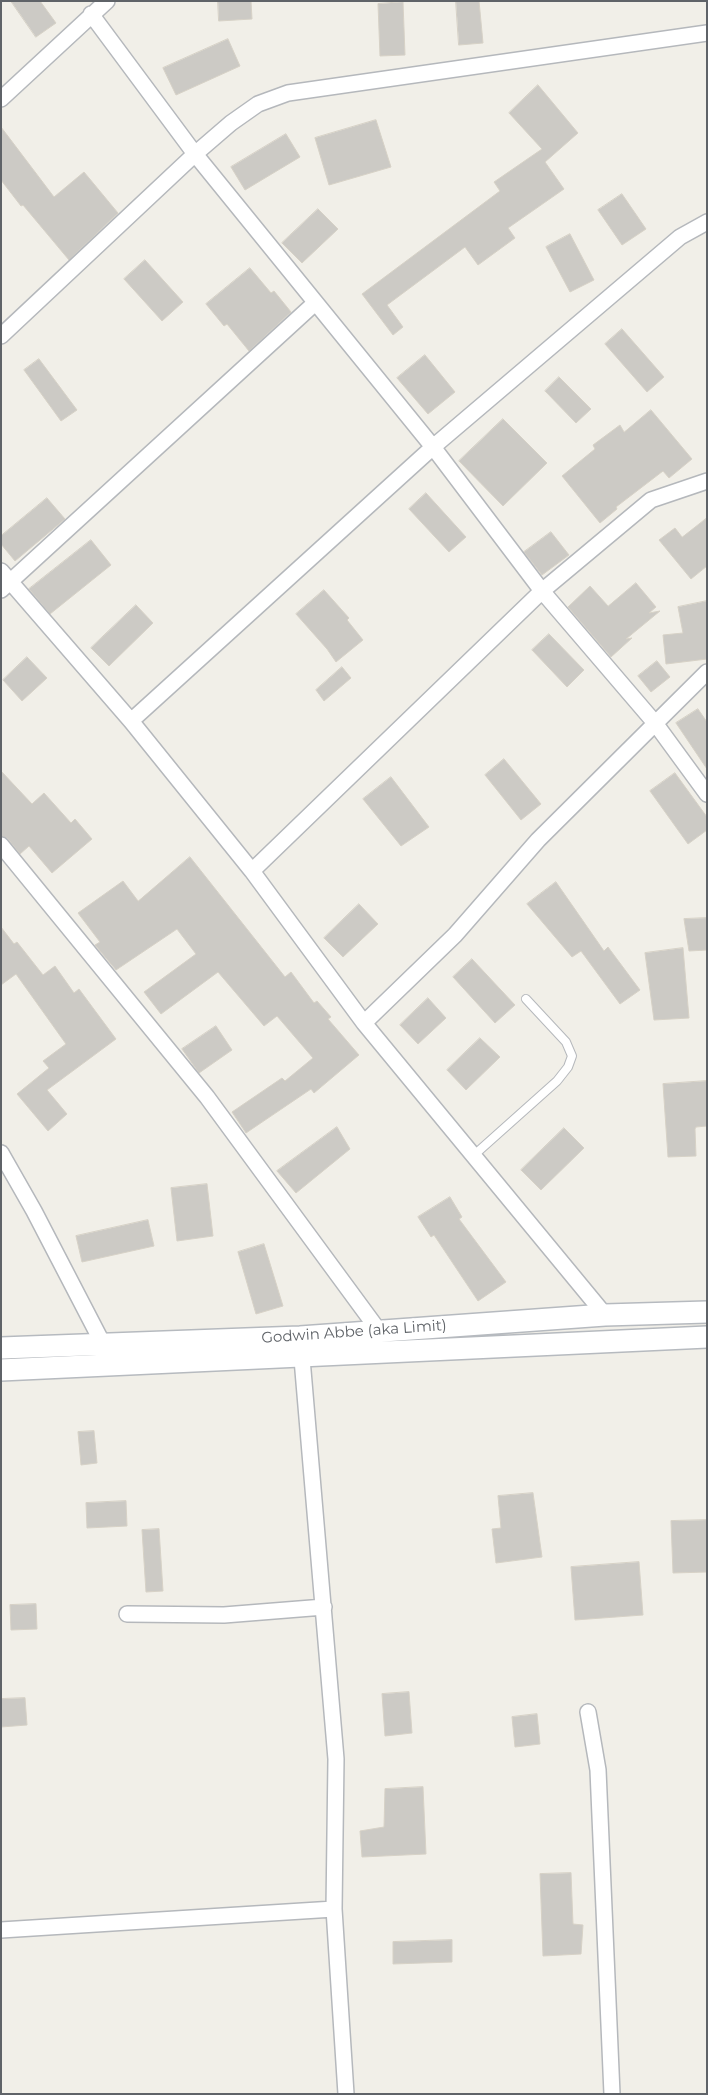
<!DOCTYPE html>
<style>
body{margin:0}
#map{position:relative;width:708px;height:2095px;overflow:hidden;background:#f1efe8;font-family:Montserrat,sans-serif}
canvas{display:block}
.frame{position:absolute;inset:0;border:2px solid #5f6368;pointer-events:none}
</style>
<div id="map">
<canvas width="708" height="2095"></canvas>
<div class="frame"></div>
</div>
<script>
const c = document.querySelector('canvas').getContext('2d');
c.lineJoin = 'round';
function fill(path, color) {
  c.fillStyle = color;
  c.fill(path, 'evenodd');
}
function trace(path, color, width, dash) {
  c.strokeStyle = color;
  c.lineWidth = width;
  c.lineCap = dash ? 'butt' : 'round';
  c.setLineDash(dash || []);
  c.stroke(path);
}
function write(font, color, halo, rows, align = 'center') {
  c.font = font + ' Montserrat,sans-serif';
  c.lineWidth = 5;
  c.setLineDash([]);
  c.textBaseline = 'middle';
  c.strokeStyle = halo;
  c.fillStyle = color;
  for (const [text, x, y, turn = 0] of rows) {
    c.save();
    c.translate(x, y);
    c.rotate((+turn || 0) * Math.PI / 180);
    c.textAlign = isNaN(turn) ? turn : align;
    if (halo) c.strokeText(text, 0, 0);
    c.fillText(text, 0, 0);
    c.restore();
  }
}
const building = new Path2D(`
 M11,1H40L56,23L36,37Z
 M218,1H251L252,19L219,21Z
 M456,1H479L483,43L459,45Z
 M403,2L405,55L380,56L378,4Z
 M228,39L240,66L176,95L163,68Z
 M538,85L578,133L545,162L564,189L508,228L515,238L478,265L465,247L387,305L403,327L393,335L362,294L500,191L494,182L542,149L509,113Z
 M376,120L391,167L329,185L315,138Z
 M1,127L54,197L84,172L118,213L69,260L23,205L21,206L1,180Z
 M286,134L300,157L245,190L231,167Z
 M622,194L646,229L622,245L598,210Z
 M318,209L338,229L302,263L282,243Z
 M570,234L594,280L570,292L546,247Z
 M145,260L183,302L162,321L124,279Z
 M250,268L271,293L274,291L291,312L249,351L227,324L224,326L206,304Z
 M622,329L664,377L647,392L605,344Z
 M425,355L455,392L428,414L397,378Z
 M39,359L77,410L61,421L24,370Z
 M559,377L591,409L576,423L545,391Z
 M651,410L692,459L669,478L663,471L616,507L617,509L600,523L562,476L595,449L593,445L620,425L624,432Z
 M503,419L547,463L503,506L459,461Z
 M426,493L466,537L449,552L409,509Z
 M47,498L65,519L15,561L1,544V536Z
 M707,518V566L691,579L659,540L675,528L682,537Z
 M551,532L569,555L542,575L524,552Z
 M91,540L111,565L50,614L29,589Z
 M636,583L656,607L649,613L660,611L626,639L632,638L611,657L568,607L590,586L608,606Z
 M324,590L349,618L347,620L363,640L336,662L327,649L296,614Z
 M707,601V659L666,664L663,635L683,633L678,607Z
 M136,605L153,623L109,666L91,648Z
 M549,634L584,670L567,687L532,650Z
 M27,657L47,678L22,701L3,680Z
 M657,661L670,677L651,692L638,676Z
 M342,667L351,678L324,701L316,690Z
 M698,709L707,722V769L676,723Z
 M504,759L541,804L521,820L485,775Z
 M1,771L32,804L44,793L71,823L75,819L92,839L52,873L29,846L20,854L8,839L1,836Z
 M675,773L707,817V830L688,844L650,791Z
 M391,777L429,827L401,846L363,799Z
 M190,857L285,977L291,972L314,1003L317,1001L331,1017L328,1019L359,1055L314,1093L311,1089L246,1133L232,1112L282,1078L285,1081L313,1058L277,1016L264,1026L218,972L161,1014L144,992L196,954L177,929L116,970L95,945L100,942L78,913L123,881L138,901Z
 M556,882L604,951L608,947L640,990L620,1004L581,951L572,957L527,904Z
 M359,904L378,924L343,957L324,938Z
 M707,918V950L689,951L684,919Z
 M1,927L14,944L17,942L43,975L55,966L74,993L79,989L116,1039L47,1090L67,1114L48,1131L17,1094L49,1068L43,1061L66,1044L16,974L1,985Z
 M683,948L689,1018L654,1020L645,953Z
 M472,959L515,1005L495,1023L453,977Z
 M428,998L446,1018L418,1044L400,1025Z
 M216,1026L232,1050L199,1073L182,1049Z
 M480,1038L500,1057L466,1090L447,1070Z
 M707,1081V1126L696,1127L695,1129L696,1156L668,1157L663,1084Z
 M337,1127L350,1149L296,1193L277,1171Z
 M564,1128L584,1148L541,1190L521,1170Z
 M207,1184L213,1236L177,1241L171,1188Z
 M450,1197L462,1217L459,1219L506,1282L478,1301L434,1235L431,1237L418,1217Z
 M148,1220L154,1246L82,1262L76,1236Z
 M264,1244L283,1306L256,1314L238,1252Z
 M94,1431L97,1463L81,1465L78,1432Z
 M533,1493L542,1557L496,1563L492,1529L501,1528L498,1496Z
 M126,1501L127,1526L87,1528L86,1503Z
 M707,1520V1572L673,1573L671,1521Z
 M159,1529L163,1591L146,1592L142,1530Z
 M639,1562L643,1615L575,1620L571,1567Z
 M36,1604L37,1629L11,1630L10,1605Z
 M409,1692L412,1733L385,1736L382,1694Z
 M25,1698L27,1725L1,1727V1699Z
 M537,1714L540,1744L515,1747L512,1717Z
 M423,1787L426,1854L362,1857L360,1831L384,1827L385,1789Z
 M571,1873L573,1924L583,1925L581,1954L543,1956L540,1874Z
 M452,1940V1962L393,1964V1942Z`);
fill(building, '#cccac5');
trace(building, '#d6d1c6', 1);
const lane = new Path2D(`
 M473,1156L557,1081L568,1067L572,1056L566,1042L526,999`);
const street = new Path2D(`
 M91,14L195,154L433,447L542,591L655,723L707,794
 M1,99L107,1
 M1,336L195,154L231,123L258,104L288,93L707,33
 M1,571L131,721L252,871L364,1023L605,1315
 M1,590L315,303
 M131,721L433,447L680,237L707,222
 M1,845L207,1097L379,1331
 M252,871L542,591L651,500L707,481
 M364,1023L455,935L538,840L707,672
 M1,1153L34,1211L103,1344
 M301,1347L336,1759L334,1909L346,2094
 M127,1614L224,1615L324,1607
 M588,1712L598,1770L612,2094
 M1,1930L334,1909`);
const secondary = new Path2D(`
 M1,1348L300,1337L605,1315L707,1312
 M1,1370L707,1337`);
trace(lane, '#b5b8bc', 10);
trace(street, '#b5b8bc', 18);
trace(secondary, '#b6babf', 24);
trace(lane, '#fff', 8);
trace(street, '#fff', 15);
trace(secondary, '#fff', 21);
write('15px', '#5f6368', '#fff', [
 ["Godwin Abbe (aka Limit)",354,1332,-4]
]);
</script>
